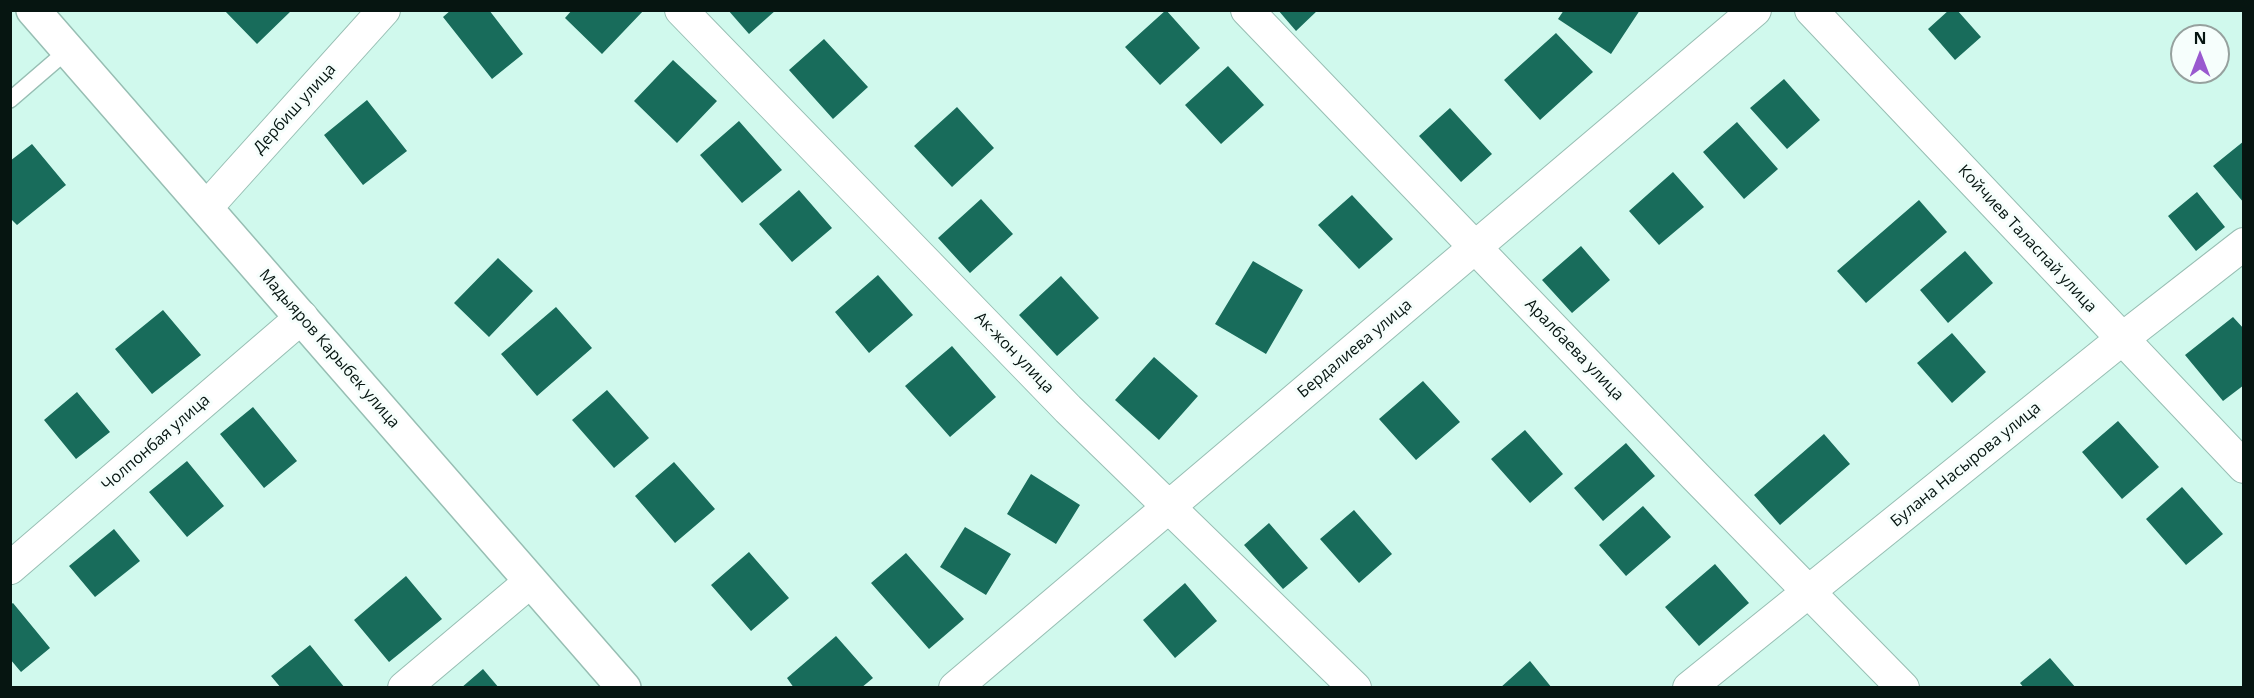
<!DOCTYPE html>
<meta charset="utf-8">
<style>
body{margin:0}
#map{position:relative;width:2254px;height:698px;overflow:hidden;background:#d0f9ed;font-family:"Open Sans",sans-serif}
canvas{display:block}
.frame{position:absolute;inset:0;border:12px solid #061511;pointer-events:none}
.north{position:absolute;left:2170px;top:24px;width:60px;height:60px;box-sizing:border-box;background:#f6fefc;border:2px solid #96a19e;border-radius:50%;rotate:0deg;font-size:16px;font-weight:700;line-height:24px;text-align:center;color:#061511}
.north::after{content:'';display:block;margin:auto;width:21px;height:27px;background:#9959cf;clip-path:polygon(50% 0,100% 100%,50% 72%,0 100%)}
</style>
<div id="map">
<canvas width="2254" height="698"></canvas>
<div class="frame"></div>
<div class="north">N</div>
</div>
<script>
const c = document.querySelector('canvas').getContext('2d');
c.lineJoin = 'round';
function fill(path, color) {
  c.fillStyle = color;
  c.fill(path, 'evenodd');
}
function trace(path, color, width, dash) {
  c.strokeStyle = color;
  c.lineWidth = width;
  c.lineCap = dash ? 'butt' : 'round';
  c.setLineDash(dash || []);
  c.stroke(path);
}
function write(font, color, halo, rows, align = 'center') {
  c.font = font + ' "Open Sans",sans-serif';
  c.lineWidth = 6;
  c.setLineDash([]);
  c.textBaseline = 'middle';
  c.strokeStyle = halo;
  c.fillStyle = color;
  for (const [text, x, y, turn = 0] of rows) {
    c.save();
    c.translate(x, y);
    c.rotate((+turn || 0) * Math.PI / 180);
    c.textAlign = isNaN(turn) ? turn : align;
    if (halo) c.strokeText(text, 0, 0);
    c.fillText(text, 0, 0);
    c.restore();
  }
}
fill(new Path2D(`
 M224,10H292L257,44Z
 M451,10H489L523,54L492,79L443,17Z
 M572,10H644L602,54L565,18Z
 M728,10H776L749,34Z
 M1166,10L1200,48L1160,85L1125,47Z
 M1278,10H1318L1296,31Z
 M1564,10H1640L1611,54L1558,19Z
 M1949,10H1957L1981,37L1955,60L1928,29Z
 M1556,33L1593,72L1540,120L1504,80Z
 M824,39L868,87L833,119L789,70Z
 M673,60L717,101L677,143L634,101Z
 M1228,66L1264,105L1221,144L1185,105Z
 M1784,79L1820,120L1787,149L1750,108Z
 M367,100L407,151L363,185L324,135Z
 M957,107L994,148L952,187L914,146Z
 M1450,108L1492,154L1461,182L1419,136Z
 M739,121L782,170L742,203L700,155Z
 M1737,122L1778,169L1744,199L1703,152Z
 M2244,141V203L2213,166Z
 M32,144L66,185L17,225L10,218V161Z
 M1673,172L1704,207L1659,245L1629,211Z
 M799,190L832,228L792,262L759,224Z
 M2197,192L2225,227L2196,251L2168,216Z
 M1352,195L1393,239L1359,269L1318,225Z
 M981,199L1013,234L970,273L938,238Z
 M1919,200L1947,232L1866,303L1837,271Z
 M1581,246L1610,280L1572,313L1542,280Z
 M1965,251L1993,283L1948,323L1920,290Z
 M498,258L533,291L489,337L454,303Z
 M1253,261L1303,290L1266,354L1215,324Z
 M878,275L913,315L869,353L835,312Z
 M1061,276L1099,318L1057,356L1019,315Z
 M556,307L592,348L537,396L501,354Z
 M163,310L201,355L152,394L115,349Z
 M2233,317L2244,329V385L2223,401L2185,355Z
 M1952,333L1986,372L1952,403L1917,363Z
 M952,346L996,397L950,437L905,386Z
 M1154,357L1198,396L1159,440L1115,400Z
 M1423,381L1460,422L1416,460L1379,419Z
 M607,390L649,438L614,468L572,420Z
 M77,392L110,432L76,459L44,420Z
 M253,407L297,461L264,488L220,434Z
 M2118,421L2159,467L2122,499L2082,452Z
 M1525,430L1563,474L1530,503L1491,459Z
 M1824,434L1850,464L1780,525L1754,495Z
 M1626,443L1655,476L1603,521L1574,488Z
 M187,461L224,506L187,537L149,492Z
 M674,462L715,509L675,543L635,496Z
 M1031,474L1080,505L1056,544L1007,514Z
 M2182,487L2223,534L2186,565L2146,519Z
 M1643,506L1671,537L1626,576L1599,545Z
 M1354,510L1392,554L1359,583L1320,539Z
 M1269,523L1308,568L1283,589L1244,545Z
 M965,527L1011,554L986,595L940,567Z
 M114,529L140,561L95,597L69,566Z
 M749,552L789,598L751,631L711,585Z
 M906,553L964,619L929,649L871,583Z
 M1715,564L1749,603L1699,646L1665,607Z
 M406,576L442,619L389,662L354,620Z
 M1185,583L1217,621L1175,658L1143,620Z
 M13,603L50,648L21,672L10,659V605Z
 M836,636L873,678L861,688H794L787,678Z
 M310,645L345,688H281L271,676Z
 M2050,658L2076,688H2024L2020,683Z
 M1530,661L1552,688H1500Z
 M483,669L499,688H461Z`), '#186c5b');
const lane = new Path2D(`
 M10,100L68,50`);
const street = new Path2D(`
 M681,10L1068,409L1355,688
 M1247,10L1695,476L1903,688
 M1811,10L2244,467
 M206,208L384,10
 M10,568L302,317
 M404,688L531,581
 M955,688L1755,10
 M1689,688L2122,339L2244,244`);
const secondary = new Path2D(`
 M33,10L624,688`);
trace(lane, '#97beb3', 18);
trace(street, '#97beb3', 34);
trace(secondary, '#97beb3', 36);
trace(lane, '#fff', 15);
trace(street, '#fff', 32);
trace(secondary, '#fff', 33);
write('16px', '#061511', '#f6fefc', [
 ["Дербиш улица",295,109,-48],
 ["Койчиев Таласпай улица",2027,239,47],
 ["Мадыяров Карыбек улица",329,349,49],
 ["Бердалиева улица",1355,349,-40],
 ["Аралбаева улица",1574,350,46],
 ["Ак-жон улица",1014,353,46],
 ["Чолпонбая улица",156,443,-41],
 ["Булана Насырова улица",1966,465,-39]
]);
</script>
